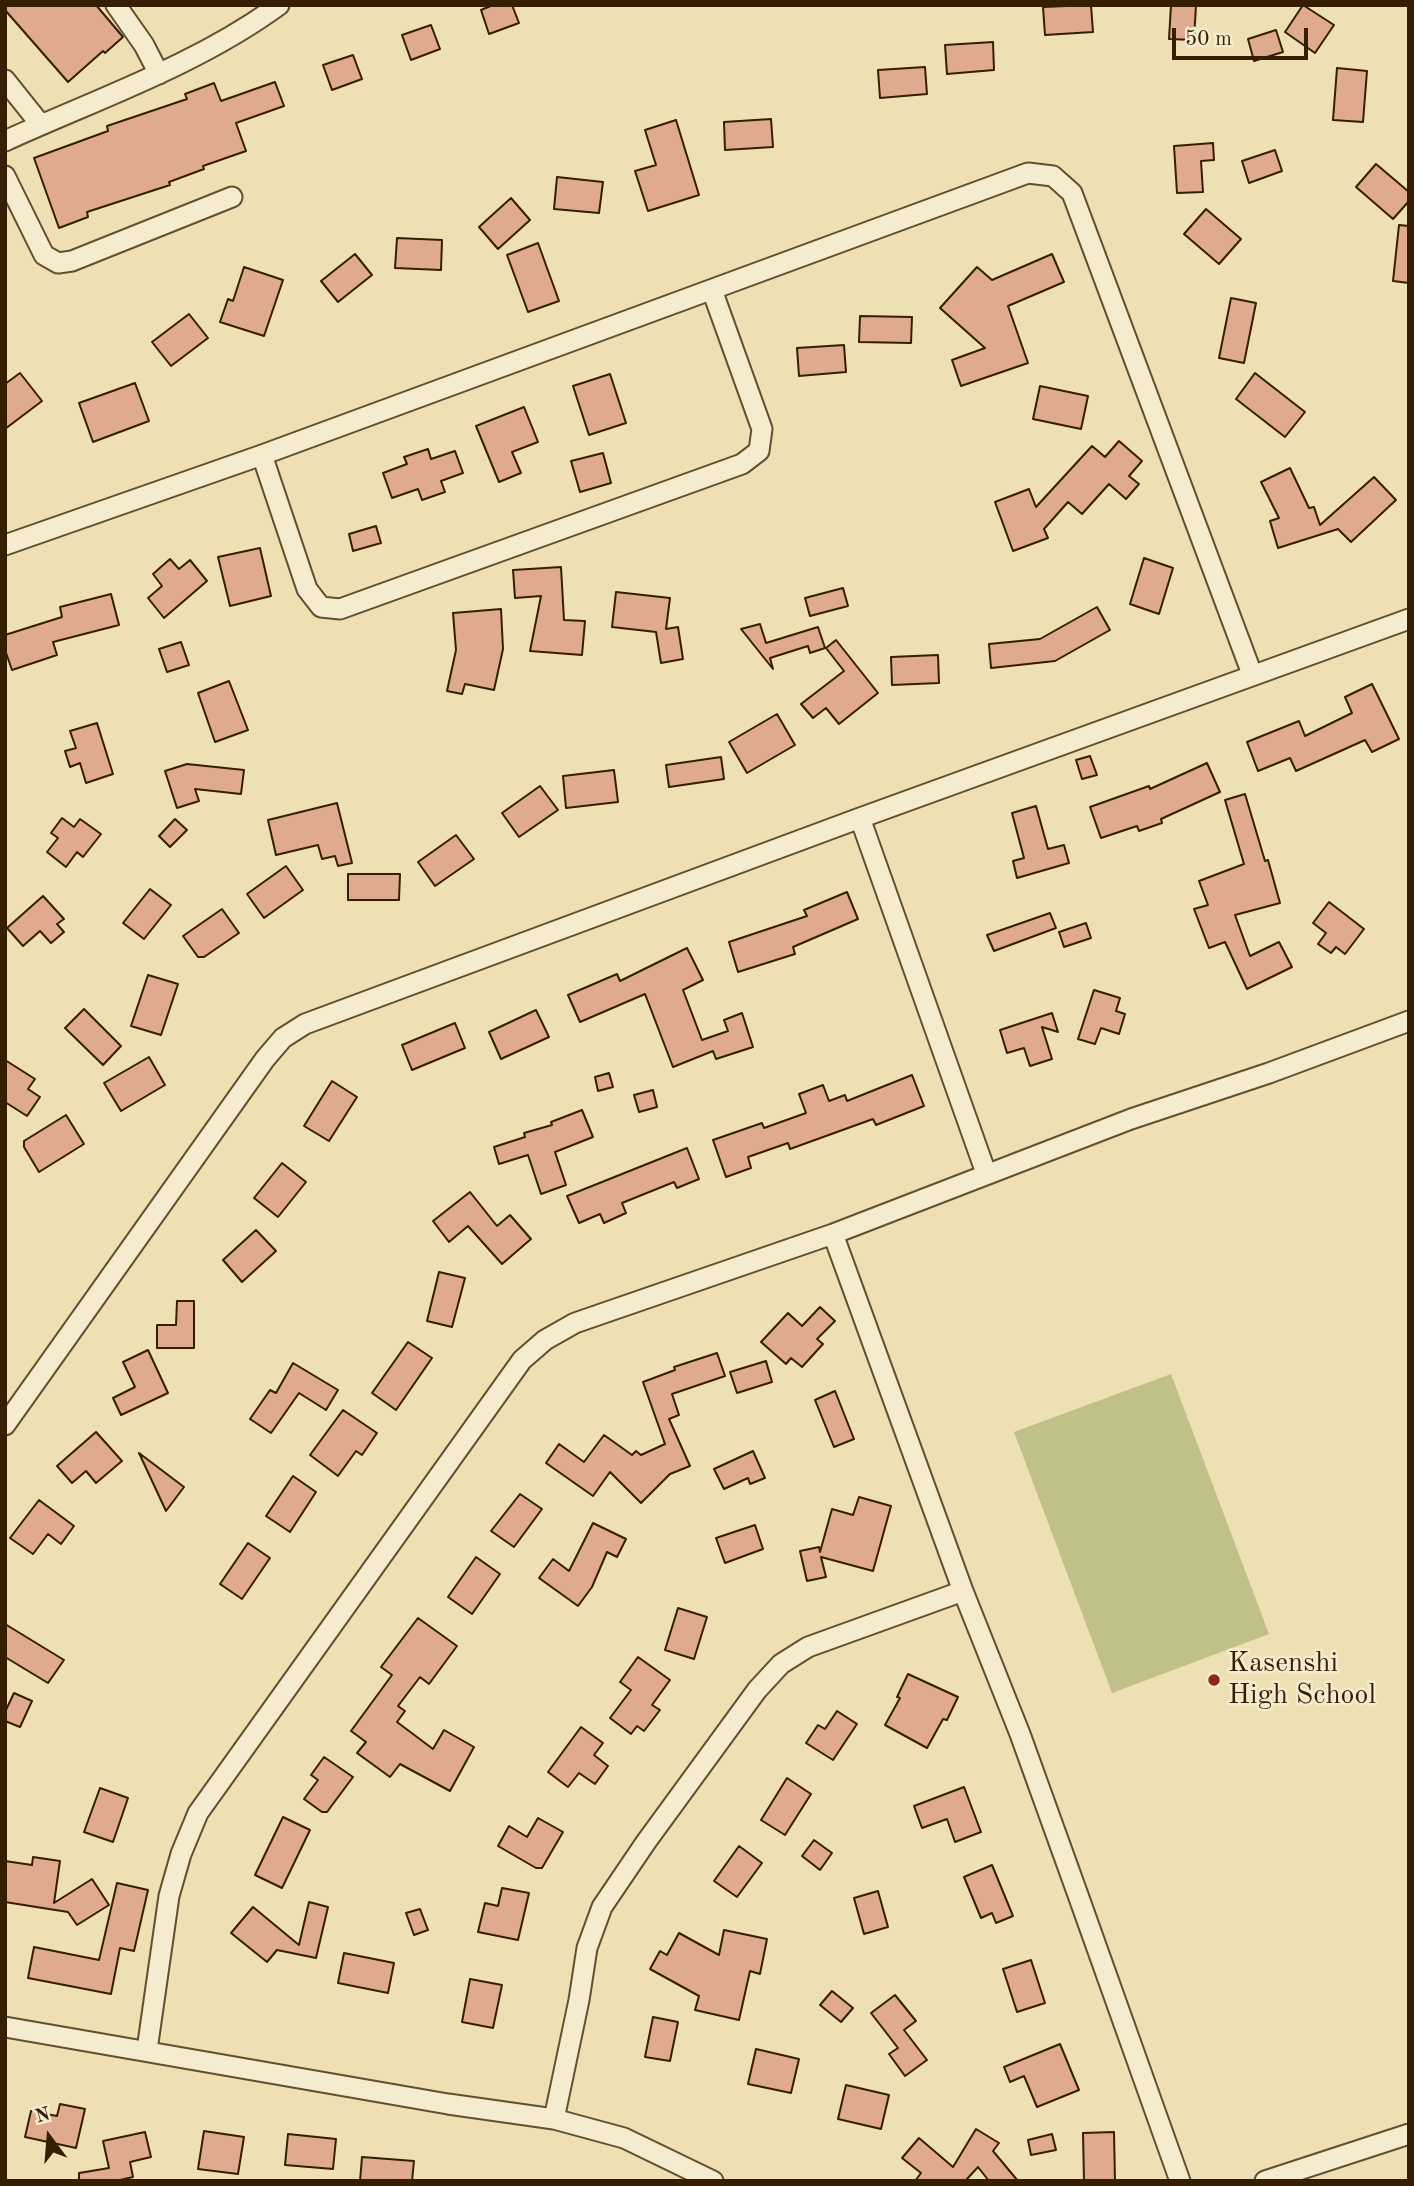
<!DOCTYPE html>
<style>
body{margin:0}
#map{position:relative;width:1414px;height:2186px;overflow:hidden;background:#efe0b3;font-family:"Old Standard TT",serif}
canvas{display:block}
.frame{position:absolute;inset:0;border:7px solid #351e02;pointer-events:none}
.north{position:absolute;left:14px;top:2102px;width:70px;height:70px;-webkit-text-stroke:5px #f5ebce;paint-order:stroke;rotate:344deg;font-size:19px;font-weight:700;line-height:28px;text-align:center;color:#351e02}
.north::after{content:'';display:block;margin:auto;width:24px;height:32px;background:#351e02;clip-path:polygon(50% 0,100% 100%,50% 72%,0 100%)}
.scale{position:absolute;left:1172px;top:28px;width:136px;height:32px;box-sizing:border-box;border:4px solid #351e02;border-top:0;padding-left:9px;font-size:21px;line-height:24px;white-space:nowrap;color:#351e02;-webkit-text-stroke:5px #f5ebce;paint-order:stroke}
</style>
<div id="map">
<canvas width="1414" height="2186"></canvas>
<div class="frame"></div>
<div class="north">N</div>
<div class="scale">50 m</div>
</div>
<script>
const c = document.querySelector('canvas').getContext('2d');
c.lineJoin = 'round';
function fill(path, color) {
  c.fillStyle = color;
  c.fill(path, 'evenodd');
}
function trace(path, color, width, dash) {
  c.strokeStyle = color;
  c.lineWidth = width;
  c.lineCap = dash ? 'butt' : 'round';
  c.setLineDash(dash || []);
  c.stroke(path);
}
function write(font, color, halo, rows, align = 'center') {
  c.font = font + ' "Old Standard TT",serif';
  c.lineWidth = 5;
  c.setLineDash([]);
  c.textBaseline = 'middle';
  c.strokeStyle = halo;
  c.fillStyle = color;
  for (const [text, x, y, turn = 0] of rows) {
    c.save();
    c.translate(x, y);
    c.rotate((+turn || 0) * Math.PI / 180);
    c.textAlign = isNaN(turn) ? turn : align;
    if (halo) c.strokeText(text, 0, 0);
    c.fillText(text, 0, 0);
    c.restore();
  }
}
fill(new Path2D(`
 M1171,1374L1269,1634L1112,1693L1014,1432Z`), '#bfc189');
const building = new Path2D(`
 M5,5H96L123,37L105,53L103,51L68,82L5,10Z
 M493,5H512L519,23L489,34L481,10Z
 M1091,5L1093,32L1045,35L1043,7Z
 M1171,5H1196L1194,40L1169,39Z
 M1303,5L1334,25L1315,53L1285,32Z
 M431,25L440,49L411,60L402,35Z
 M1276,30L1283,52L1254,61L1248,39Z
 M993,42L994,70L947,74L945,45Z
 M353,55L362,79L332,90L323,65Z
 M925,67L927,94L880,98L878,70Z
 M1337,68L1367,71L1363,122L1333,120Z
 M275,82L284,106L236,123L246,151L203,166L204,169L169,182L170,185L87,212L88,217L59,228L34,158L108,131L107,126L187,99L185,94L214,83L221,101Z
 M771,119L773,147L725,150L724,122Z
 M676,120L699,195L648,211L635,171L656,165L645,130Z
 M1213,143L1214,160L1201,161L1203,192L1177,193L1174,146Z
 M1275,150L1282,171L1249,183L1242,161Z
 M1376,164L1409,192V201L1393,219L1356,187Z
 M557,177L603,182L599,213L554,209Z
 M511,198L530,220L498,249L479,227Z
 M1206,209L1241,239L1219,264L1184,234Z
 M1399,225L1409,226V283L1393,281Z
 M397,238L442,240L441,270L395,268Z
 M538,243L559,301L528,312L507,255Z
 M355,254L372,275L338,302L321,281Z
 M1052,254L1064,282L1008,306L1028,363L961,386L952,360L985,348L940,308L977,267L992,280Z
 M244,267L283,280L264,336L220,322L228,299L233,301Z
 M1231,298L1256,303L1244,363L1219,358Z
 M189,314L208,338L171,366L152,342Z
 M860,316L912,317L911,343L859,342Z
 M844,345L846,372L799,376L797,348Z
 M20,373L42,401L5,429V384Z
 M1255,373L1305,412L1285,437L1236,399Z
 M610,374L626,423L589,435L573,386Z
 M135,383L149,421L93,442L79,403Z
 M1040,386L1088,396L1081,429L1033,419Z
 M524,407L538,442L512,452L521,473L499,482L476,426Z
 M1119,441L1142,461L1129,476L1139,484L1126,499L1109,484L1082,514L1068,502L1044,529L1048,538L1013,551L995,502L1029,489L1036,507L1092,446L1105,457Z
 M428,449L431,459L455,451L463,473L441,481L445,492L422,500L418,489L392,498L383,473L407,464L404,457Z
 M603,453L611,483L580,492L571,461Z
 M1290,468L1309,508L1314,507L1320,525L1374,477L1396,500L1351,542L1338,529L1278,548L1270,521L1279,518L1261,482Z
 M376,526L381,543L353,551L349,534Z
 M260,548L271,596L230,606L218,557Z
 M1144,558L1173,568L1159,614L1130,604Z
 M170,559L179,569L190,560L207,581L164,618L148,598L162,586L153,574Z
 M561,567L564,620L585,621L582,655L530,651L541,596L515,598L513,570Z
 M843,588L848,606L810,616L805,598Z
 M616,592L670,598L666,629L678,627L683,659L661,663L656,632L612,627Z
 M111,594L119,625L53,642L57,655L12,670L5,650V635L62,617L60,607Z
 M1097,607L1110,630L1055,661L991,668L989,644L1040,639Z
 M501,609L503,649L494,690L465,684L462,694L447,691L456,650L453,613Z
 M760,624L766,643L818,627L825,648L810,653L808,646L770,658L773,669L741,629Z
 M836,640L878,693L839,724L826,708L813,718L801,704L844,671L826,648Z
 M181,642L189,665L167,672L159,649Z
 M938,655L939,683L892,685L891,657Z
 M229,681L248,730L215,742L198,693Z
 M1372,684L1399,739L1372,752L1365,740L1296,771L1290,758L1258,771L1247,742L1299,721L1305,736L1352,713L1345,697Z
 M777,714L795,745L747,773L729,742Z
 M97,723L113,774L86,783L80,763L70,767L65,751L76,748L70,731Z
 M1090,756L1097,775L1082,779L1076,760Z
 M721,757L724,779L669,787L666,765Z
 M1207,763L1220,792L1161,819L1162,823L1139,831L1137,826L1101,838L1090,807L1149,786L1150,789Z
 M187,764L244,770L241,794L195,789L199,801L177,808L165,771Z
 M614,770L618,802L566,808L563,776Z
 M540,786L558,810L519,837L502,813Z
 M1245,794L1265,861L1268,860L1280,903L1235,915L1250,956L1279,942L1292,967L1247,989L1225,942L1209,948L1194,909L1208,905L1199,881L1244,864L1225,800Z
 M337,803L352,863L338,866L335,856L322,859L318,845L276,855L268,820Z
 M1036,806L1048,849L1064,845L1069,863L1017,878L1013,861L1024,858L1012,813Z
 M62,818L74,827L80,819L101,834L83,857L77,852L66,867L47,852L58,838L51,833Z
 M175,819L187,830L170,847L159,836Z
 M456,835L474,859L435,886L418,862Z
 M286,866L303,890L264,918L247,894Z
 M348,874H400L399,900H348Z
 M150,889L171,905L144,939L123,923Z
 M847,892L858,919L793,947L795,954L738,972L729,942L807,916L804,910Z
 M43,896L64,919L57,924L64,932L51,943L40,931L23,946L7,928Z
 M1329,902L1364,929L1345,954L1336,947L1331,953L1318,944L1326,933L1313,923Z
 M222,909L239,933L204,957H198L183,936Z
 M1050,913L1056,928L994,951L987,935Z
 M1086,923L1091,938L1064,947L1059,932Z
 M687,948L703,980L683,990L702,1040L728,1031L724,1020L742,1013L753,1047L716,1059L713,1051L673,1067L645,994L580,1022L568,995L617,974L620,981Z
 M148,975L178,984L161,1035L131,1026Z
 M1094,990L1120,998L1116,1011L1125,1014L1119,1034L1101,1028L1095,1044L1078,1039Z
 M84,1009L121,1046L103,1065L65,1028Z
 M536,1010L549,1037L501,1059L489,1032Z
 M1052,1013L1058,1032L1042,1027L1052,1059L1030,1066L1024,1048L1007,1053L1000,1030Z
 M455,1023L465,1048L412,1070L402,1045Z
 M149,1057L165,1085L121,1111L104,1083Z
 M5,1060L35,1079L28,1089L40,1097L27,1116L5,1102Z
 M609,1073L613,1087L598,1091L595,1077Z
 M912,1075L924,1106L876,1125L873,1119L790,1149L788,1143L748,1157L751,1168L726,1177L713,1140L762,1123L764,1128L806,1113L799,1094L823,1085L829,1101L845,1095L847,1101Z
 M332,1081L357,1097L329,1141L304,1126Z
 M653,1090L657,1107L639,1112L634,1095Z
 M582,1110L593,1137L555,1152L566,1185L541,1194L528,1155L499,1164L494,1147L525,1137L524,1133L552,1125L551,1122Z
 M66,1115L84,1144L39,1172L24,1147V1141Z
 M687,1148L699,1179L677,1188L674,1182L622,1203L626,1213L604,1223L600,1214L579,1223L567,1196Z
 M282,1163L306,1182L278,1217L254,1198Z
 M470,1192L497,1226L510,1215L531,1239L502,1264L468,1226L449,1242L433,1221Z
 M256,1230L276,1251L242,1282L223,1260Z
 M439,1272L465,1278L452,1327L427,1321Z
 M177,1301H194V1348H157V1325H176Z
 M820,1307L835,1321L817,1339L823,1344L802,1367L791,1358L786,1364L761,1342L788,1313L802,1326Z
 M408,1342L432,1358L396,1410L372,1393Z
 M148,1350L168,1393L121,1415L113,1398L135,1387L123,1362Z
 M717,1353L725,1376L672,1394L679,1415L669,1419L690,1466L670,1474L641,1503L610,1472L593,1496L546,1463L559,1444L584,1462L604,1435L632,1455L636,1451L641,1455L665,1444L643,1382L675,1370L674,1367Z
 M766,1361L772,1382L737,1393L730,1372Z
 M293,1363L338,1390L326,1410L299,1393L271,1433L250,1419L270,1390L276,1393Z
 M835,1391L854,1439L834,1447L815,1400Z
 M343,1410L377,1433L362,1455L356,1451L338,1476L310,1455Z
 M96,1432L122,1461L96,1483L86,1471L72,1483L57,1466Z
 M753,1451L765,1478L750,1484L748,1478L724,1489L714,1469Z
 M139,1453L184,1487L166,1511Z
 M293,1476L316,1492L290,1532L266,1516Z
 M520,1494L542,1509L514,1547L491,1531Z
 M859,1497L891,1506L873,1571L821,1557L826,1577L807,1581L800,1551L819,1547L820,1552L832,1509L853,1515Z
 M39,1500L74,1526L61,1544L48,1534L33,1554L10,1538Z
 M593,1523L626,1539L617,1557L607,1552L592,1587L578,1606L539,1578L553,1559L569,1571Z
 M755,1525L763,1549L725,1563L716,1538Z
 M248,1543L270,1558L242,1599L220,1584Z
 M476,1557L500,1574L472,1614L448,1597Z
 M678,1608L707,1617L694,1659L665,1650Z
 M418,1618L457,1646L429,1684L420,1677L398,1706L405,1711L397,1722L433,1749L444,1730L474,1747L450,1791L400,1764L390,1777L357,1753L366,1742L351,1731L392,1675L381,1667Z
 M5,1624L64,1660L48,1683L5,1657Z
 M638,1657L670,1680L652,1705L660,1710L644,1731L637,1726L631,1734L610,1718L631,1690L620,1682Z
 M908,1674L958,1697L947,1720L943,1719L927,1748L885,1725L900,1698L897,1697Z
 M14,1693L32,1701L20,1727L5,1721V1712Z
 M837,1711L857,1724L833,1760L806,1743L818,1725L825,1729Z
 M581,1727L603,1743L594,1755L608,1766L595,1784L579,1773L568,1787L548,1772Z
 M324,1757L353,1777L327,1812H322L304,1799L318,1780L311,1775Z
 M787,1778L811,1794L785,1835L761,1820Z
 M964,1787L981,1832L955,1842L947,1819L922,1828L914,1806Z
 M100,1788L128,1798L113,1842L84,1832Z
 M283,1817L310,1830L282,1888L255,1875Z
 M538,1818L563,1832L542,1868H536L498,1846L509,1826L527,1837Z
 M814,1840L832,1853L820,1870L802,1856Z
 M739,1846L762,1863L737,1897L714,1881Z
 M33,1857L60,1861L54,1903L92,1879L109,1905L77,1925L68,1912L5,1902V1861L32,1865Z
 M992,1865L1013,1916L996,1923L992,1913L981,1918L964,1877Z
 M117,1883L148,1890L134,1951L120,1948L111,1994L28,1978L34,1947L99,1960Z
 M502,1888L529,1893L518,1940L478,1932L485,1903L498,1906Z
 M878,1891L888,1927L864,1934L854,1898Z
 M309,1902L328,1907L316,1958L277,1950L267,1962L231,1933L253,1907L299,1945Z
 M420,1909L428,1930L414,1935L406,1913Z
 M724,1930L767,1939L760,1974L750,1971L739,2020L695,2010L699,1996L650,1969L660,1951L667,1955L679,1933L719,1955Z
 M344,1953L394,1963L388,1993L338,1983Z
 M1031,1960L1045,2003L1017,2012L1003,1969Z
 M470,1979L502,1985L493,2028L462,2022Z
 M832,1991L853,2008L841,2022L820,2005Z
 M895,1995L916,2021L904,2030L927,2060L905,2076L889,2054L898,2048L871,2013Z
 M653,2017L678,2022L670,2061L645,2057Z
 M1060,2044L1079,2090L1037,2107L1024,2076L1010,2082L1004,2067Z
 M756,2049L799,2059L791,2093L748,2084Z
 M846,2085L889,2095L881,2129L838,2119Z
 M60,2104L85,2109L76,2148L25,2137L31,2111L57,2116Z
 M976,2129L999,2143L993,2151L1018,2181H989L978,2167L967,2179L969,2181H915L921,2173L902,2158L919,2138L953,2167Z
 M204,2131L244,2137L238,2174L198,2169Z
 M145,2132L151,2157L130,2162L133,2177L116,2181H79V2173L109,2168L103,2141Z
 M1114,2132L1115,2181H1084L1083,2133Z
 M288,2134L336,2139L333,2169L285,2165Z
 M1052,2134L1056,2150L1031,2155L1028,2140Z
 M362,2157L414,2161L412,2181H360Z`);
fill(building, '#e0aa8f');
trace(building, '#351e02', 2);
const minor = new Path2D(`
 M116,5L144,45L159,74
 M5,80L41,125
 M5,141C97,99 197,65 279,5
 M5,176L44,255L58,263L72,261L232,197
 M262,455L307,589L321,607L340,609L742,464L759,451L762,429L712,290
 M5,545L262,455L1028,173L1053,176L1072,193L1252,674
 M860,818L986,1173
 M833,1234L963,1591L1020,1734L1078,1895L1180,2181
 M5,1425L265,1059L283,1038L305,1024L860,818L1409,619
 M5,2027L448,2104L554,2119L624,2138L713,2181
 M147,2050L169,1896L181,1854L198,1813L522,1360L545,1340L575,1323L833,1234L1131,1119L1269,1073L1409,1021
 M554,2119L579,2000L587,1948L602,1907L646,1842L757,1690L781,1664L808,1647L963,1591
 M1265,2181L1409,2134`);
trace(minor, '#644e2e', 23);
trace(minor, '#f5ebce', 19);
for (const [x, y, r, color] of [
 [1214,1680,7,"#8f2418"]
]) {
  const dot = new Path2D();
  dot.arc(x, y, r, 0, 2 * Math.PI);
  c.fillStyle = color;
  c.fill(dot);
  trace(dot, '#f5ebce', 2.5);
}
write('28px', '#351e02', '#f5ebce', [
 ["Kasenshi",1228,1664],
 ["High School",1228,1696]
], 'left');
</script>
